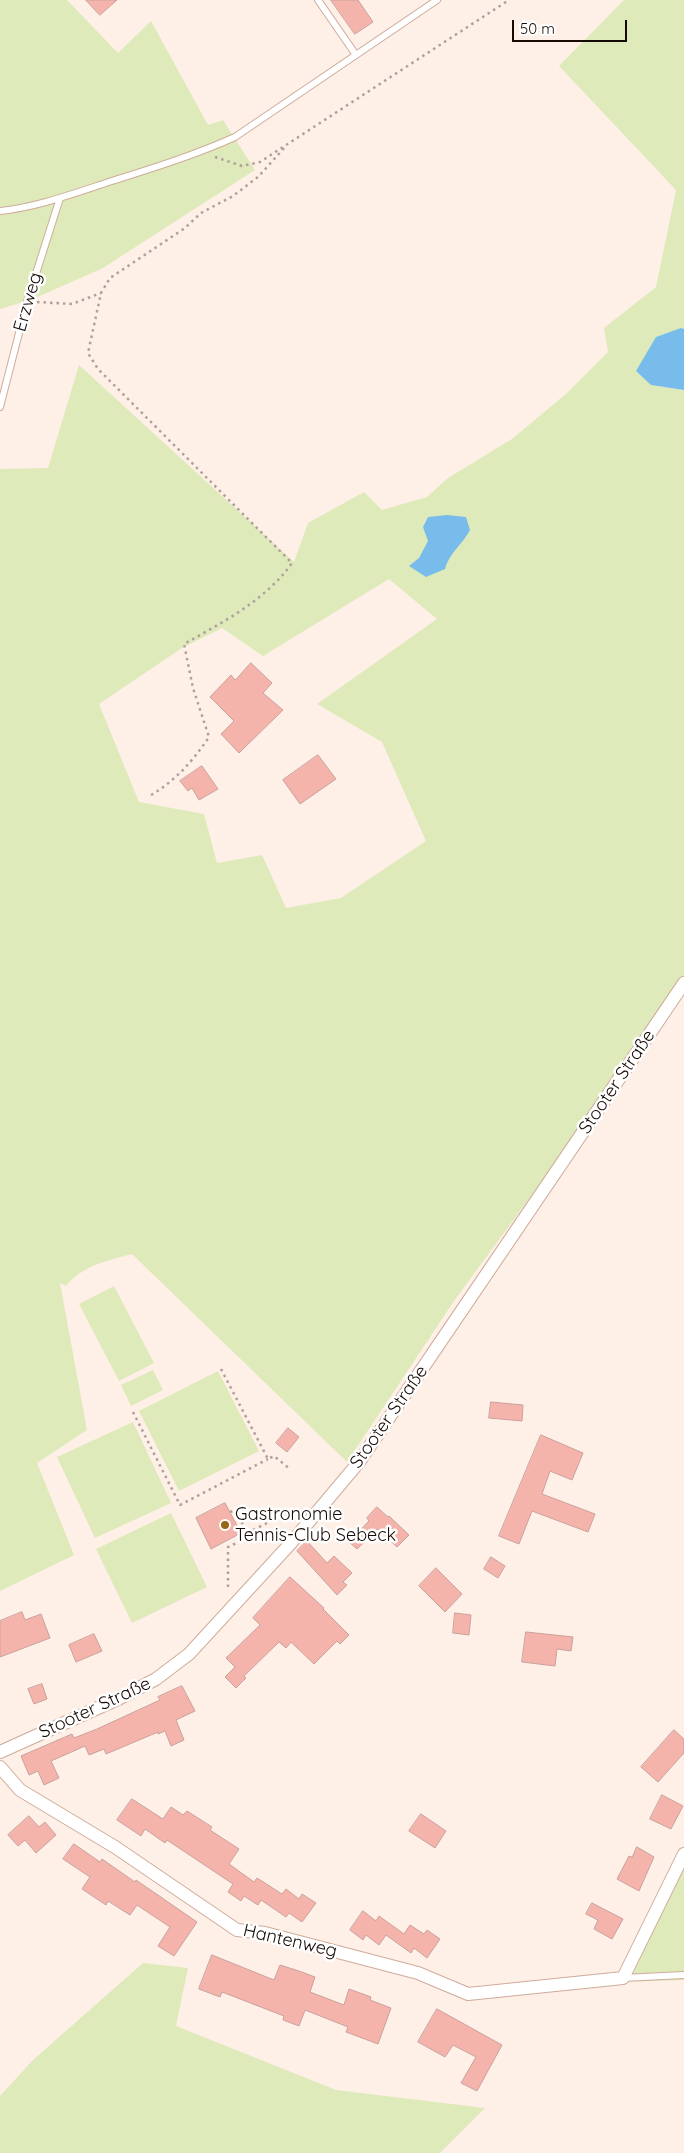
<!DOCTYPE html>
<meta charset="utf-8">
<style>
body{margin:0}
#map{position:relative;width:684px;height:2153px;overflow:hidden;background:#feefe7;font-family:Quicksand,sans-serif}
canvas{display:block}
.scale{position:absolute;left:512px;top:20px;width:115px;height:22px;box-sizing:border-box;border:2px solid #160a05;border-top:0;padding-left:6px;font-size:15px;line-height:18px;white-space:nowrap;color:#160a05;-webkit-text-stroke:4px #fff;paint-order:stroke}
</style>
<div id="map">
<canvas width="684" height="2153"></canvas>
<div class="scale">50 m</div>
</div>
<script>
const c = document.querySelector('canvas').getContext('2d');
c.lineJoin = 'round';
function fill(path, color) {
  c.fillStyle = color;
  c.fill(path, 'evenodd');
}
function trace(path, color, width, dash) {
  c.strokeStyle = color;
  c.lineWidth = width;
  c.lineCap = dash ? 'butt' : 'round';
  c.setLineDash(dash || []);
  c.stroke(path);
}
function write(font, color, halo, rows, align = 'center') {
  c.font = font + ' Quicksand,sans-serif';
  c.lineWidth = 5;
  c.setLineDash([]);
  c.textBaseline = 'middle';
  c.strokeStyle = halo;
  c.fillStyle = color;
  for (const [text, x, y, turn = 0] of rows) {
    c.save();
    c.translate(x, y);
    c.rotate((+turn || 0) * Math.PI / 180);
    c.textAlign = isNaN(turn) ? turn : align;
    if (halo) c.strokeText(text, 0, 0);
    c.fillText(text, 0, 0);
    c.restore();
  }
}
fill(new Path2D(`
 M0,0H67L118,53L151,21L208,125L223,120L255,170L103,268L33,299L0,309Z
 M624,0H684V329L656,337L651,385L684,390V988L454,1301L347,1462L132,1254C107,1261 83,1265 66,1286L60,1283L87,1430L37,1463L74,1555L0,1591V469L48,468L79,365L294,562L308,523L364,492L382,510L427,497L448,478L512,439L567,393L608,352L604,328L656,287L676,190L559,66ZM389,579L437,619L317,704L382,742L426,841L341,898L286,908L262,855L217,863L204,814L139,802L99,704L182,648L222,628L263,656Z
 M114,1286L154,1363L119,1381L79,1304Z
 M153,1370L163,1390L131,1406L121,1385Z
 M218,1371L259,1451L179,1491L139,1411Z
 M133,1422L171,1503L95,1538L57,1457Z
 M171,1513L207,1587L132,1623L96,1549Z
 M684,1867V1980L620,1982Z
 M143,1963L188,1968L176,2026L336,2090L485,2108L440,2153H0V2096L33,2060Z`), '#dfeabb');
fill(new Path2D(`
 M681,328L684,329V390L651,385L636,371L656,337Z
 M447,515L466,517L470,530C463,544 449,553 445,569L426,577L409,566L419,558L428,541L423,527L428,517Z`), '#77bceb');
const building = new Path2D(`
 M86,0H117L100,15Z
 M331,0H358L373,22L355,34Z
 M251,663L272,683L263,693L283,710L239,753L221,734L234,721L210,697L231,675L235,680Z
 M318,755L336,779L300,804L283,780Z
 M202,766L218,789L199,800L192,788L188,791L180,781Z
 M491,1402L523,1405L522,1421L489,1418Z
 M288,1428L299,1437L287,1452L276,1443Z
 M541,1435L583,1453L572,1480L550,1471L542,1494L595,1514L588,1532L532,1511L519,1544L499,1536Z
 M225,1503L241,1533L211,1549L196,1518Z
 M377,1507L388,1517L389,1516L409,1535L397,1547L378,1529L357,1549L349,1542L369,1521L367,1518Z
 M307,1541L327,1563L334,1556L352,1573L343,1582L347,1585L337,1595L297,1551Z
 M491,1557L505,1566L498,1578L484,1569Z
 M436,1568L462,1594L445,1612L419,1586Z
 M290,1577L324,1608L323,1609L349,1635L340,1644L337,1641L314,1664L291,1642L286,1648L279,1642L244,1676L246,1678L236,1688L225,1677L235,1667L226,1658L260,1625L253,1618Z
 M22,1612L25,1620L41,1614L50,1638L0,1657V1621Z
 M455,1613L471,1615L469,1635L453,1633Z
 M526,1632L573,1637L571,1651L557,1649L555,1666L522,1662Z
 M94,1634L102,1651L76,1662L69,1645Z
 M42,1684L47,1699L34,1704L28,1689Z
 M182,1686L195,1711L176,1720L184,1740L171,1746L165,1731L158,1734V1732L106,1754L104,1749L89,1755L85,1746L51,1761L59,1778L44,1785L38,1771L29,1775L21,1756L72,1734L74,1738L97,1729L160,1700L158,1697Z
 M674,1730L684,1739V1753L658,1782L641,1767Z
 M662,1795L683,1806L671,1829L650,1819Z
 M132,1799L163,1819L171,1807L183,1815L187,1811L212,1827L210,1830L239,1849L229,1864L254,1882L257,1878L282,1894L286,1889L299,1899L302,1894L316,1903L302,1922L289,1913L286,1917L261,1900L258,1905L244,1896L241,1901L228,1892L233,1884L167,1840L165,1843L145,1829L141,1836L117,1820Z
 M421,1814L446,1831L435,1848L409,1831Z
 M29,1816L39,1827L45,1822L56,1835L36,1853L25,1840L18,1846L8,1835Z
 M74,1844L100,1862L102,1859L135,1882L136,1880L197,1922L174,1956L158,1946L170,1927L137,1905L130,1915L108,1901L106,1905L82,1889L90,1877L63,1859Z
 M637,1847L654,1857L639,1891L617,1879L629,1856L632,1857Z
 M592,1903L623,1919L612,1939L594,1929L598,1920L586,1914Z
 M363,1911L376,1921L379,1916L404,1934L410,1925L424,1934L427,1930L440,1939L427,1958L414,1948L411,1953L386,1935L379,1945L366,1935L363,1940L350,1930Z
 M212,1955L274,1980L280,1965L299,1971L315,1977L310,1992L344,2005L349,1989L371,1997L370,2000L391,2008L378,2044L346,2032L348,2027L305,2010L299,2026L283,2020L284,2016L222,1992L220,1997L199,1989Z
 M437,2009L502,2045L477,2091L461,2083L476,2057L453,2045L445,2057L418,2042Z`);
fill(building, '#f5b4ab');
trace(building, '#c9a19b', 1);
const lane = new Path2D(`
 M318,0L356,55
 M0,211C38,207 75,193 112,181C153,168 195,155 235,137L437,0
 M0,407L27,302L60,198
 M623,1978L684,1975`);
const street = new Path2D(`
 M0,1752L120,1698L156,1679L189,1654L291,1543L359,1462L684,983
 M0,1767L20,1790L115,1847L237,1930L265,1933L418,1973L468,1994L623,1978L684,1854`);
trace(lane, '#cfac9a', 8);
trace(street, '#cfac9a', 14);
trace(new Path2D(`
 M215,157L242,166L260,162L509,0
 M37,302L72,304L101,293
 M151,795C175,781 193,761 209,737L193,688L184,644C223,622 265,601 292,563L98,369L88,353L101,293L110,278L185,228L201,213L233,196L258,177L285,147
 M221,1369L268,1459L274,1456L290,1469
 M133,1412L180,1505L268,1459
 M230,1512L236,1510L247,1533
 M228,1587V1547L243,1540L247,1533L267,1523`), '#afa19a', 2.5, [2.5, 4]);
trace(lane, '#fff', 6);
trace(street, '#fff', 12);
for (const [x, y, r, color] of [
 [225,1525,5,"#986819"]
]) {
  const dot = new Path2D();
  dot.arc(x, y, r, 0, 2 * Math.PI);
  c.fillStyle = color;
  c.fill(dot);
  trace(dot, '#fff', 2);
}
write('18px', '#160a05', '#fff', [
 ["Erzweg",28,302,-74],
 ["Stooter Straße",617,1082,-56],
 ["Stooter Straße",389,1417,-55],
 ["Stooter Straße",95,1708,-25],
 ["Hantenweg",290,1941,13]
]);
write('18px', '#160a05', '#fff', [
 ["Gastronomie",235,1515],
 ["Tennis-Club Sebeck",235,1536]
], 'left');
</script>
